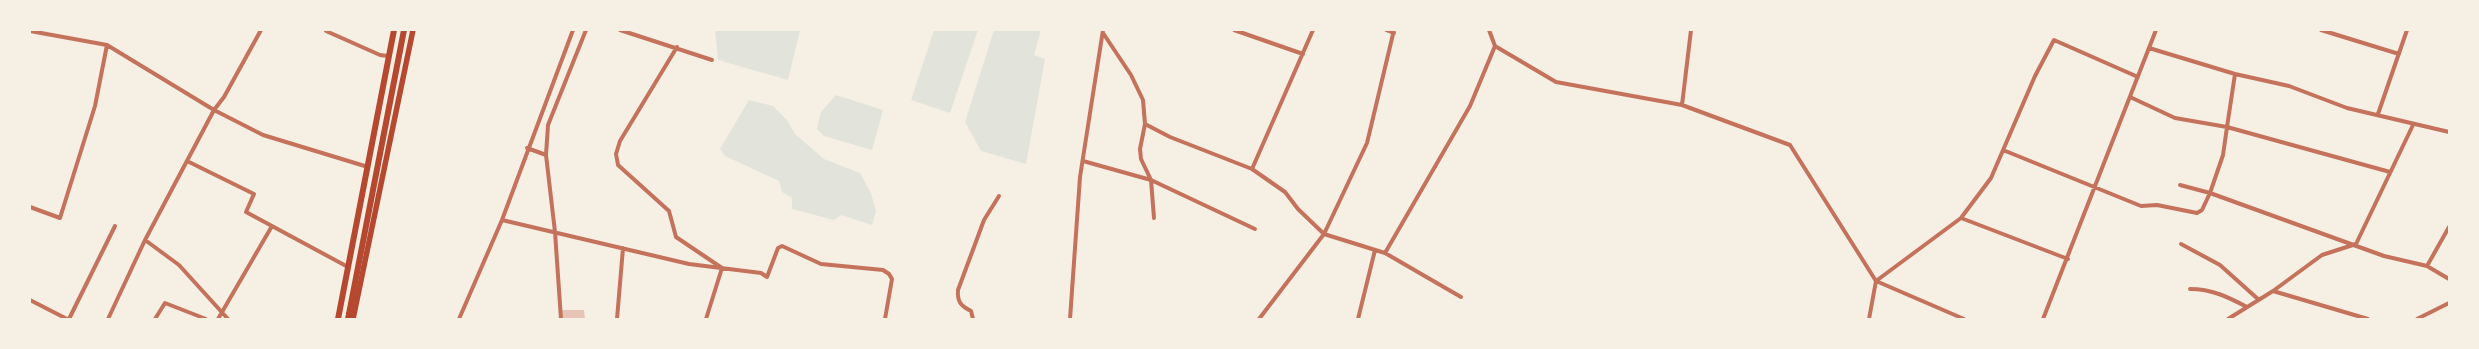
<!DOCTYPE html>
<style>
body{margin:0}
#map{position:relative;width:2479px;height:349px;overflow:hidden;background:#f6efe4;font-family:"Times New Roman",serif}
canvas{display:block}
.frame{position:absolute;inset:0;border:31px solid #f6efe4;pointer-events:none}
</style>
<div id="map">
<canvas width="2479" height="349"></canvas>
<div class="frame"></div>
</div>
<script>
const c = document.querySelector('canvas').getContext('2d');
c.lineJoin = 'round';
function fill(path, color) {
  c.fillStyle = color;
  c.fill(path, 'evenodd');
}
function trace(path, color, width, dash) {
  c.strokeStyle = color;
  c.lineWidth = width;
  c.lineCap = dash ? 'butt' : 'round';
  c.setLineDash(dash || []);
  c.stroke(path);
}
fill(new Path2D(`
 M715,30H800L788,80L718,60Z
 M934,30H978L950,113L911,100Z
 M994,30H1041L1034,55L1045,59L1026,164L981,151L965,122Z
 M836,95L883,110L872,150L824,136L817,129L821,112Z
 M749,100L773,106L787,120L795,134L824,159L860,173L871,193L876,211L872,225L841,215L834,220L792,209V198L782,192L779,181L725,156L720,149Z`), '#e2e4dc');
fill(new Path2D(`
 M560,310H584L585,319H562Z`), '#e6c5b7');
trace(new Path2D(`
 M620,30L712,60
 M1234,30L1303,54
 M1386,30L1394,33
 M1489,30L1495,46L1556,82L1682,105L1790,145L1876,281L1964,319
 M2321,30L2399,54
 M30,31L107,45L214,110L263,135L368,167
 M326,31L380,55L388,56
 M1103,33L1131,75L1143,100L1145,124L1170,137L1252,169L1285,192L1298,209L1324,234L1385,253L1470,106L1495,46
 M677,47L620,141L616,154L618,165L669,211L676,237L722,268
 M2149,48L2235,74L2289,86L2347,108L2449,132
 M2130,97L2175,118L2227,127L2235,74
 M1682,105L1691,30
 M2378,114L2407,30
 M1145,124L1140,149L1141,159L1151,180L1154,218
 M527,148L546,155
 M2003,150L2141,206L2157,205L2197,213L2202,210L2210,193L2384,256L2427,266L2449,279
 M187,161L254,194L246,212L348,267
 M1083,161L1151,180L1255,229
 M1252,169L1313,30
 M2180,185L2210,193L2223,155L2227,127L2390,172
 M30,207L60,218L95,106L107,45
 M1961,218L1991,178L2035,76L2054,40L2138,77
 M502,220L689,264L761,273L767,277L778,248L782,246L821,264L883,270L889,274L892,279L885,319
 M145,240L179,265L228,319
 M2181,244L2220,265L2259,300
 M1385,253L1461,297
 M2427,266L2449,227
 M2190,289C2212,289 2228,297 2247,307
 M2273,291L2368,319
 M30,300L67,319
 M69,319L115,226
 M108,319L145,240L214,110L224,97L261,30
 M155,319L165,303L206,319
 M218,319L272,226
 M459,319L502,220L573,30
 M561,319L555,232L546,155L548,125L586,30
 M617,319L623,248
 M706,319L722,268
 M973,319L971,311C961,306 957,302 958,290L984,220L999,196
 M1070,319L1080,177L1103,30
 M1259,319L1324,234L1367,143L1394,30
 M1358,319L1375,250
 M1869,319L1876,281L1961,218L2068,259
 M2043,319L2156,30
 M2228,319L2273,291L2322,255L2356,244L2413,125
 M2417,319L2449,303`), '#c5725c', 4);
trace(new Path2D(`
 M353,319L413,30`), '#b5482f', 5.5);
trace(new Path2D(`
 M338,319L394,30
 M348,319L404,30`), '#b5482f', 6);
</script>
